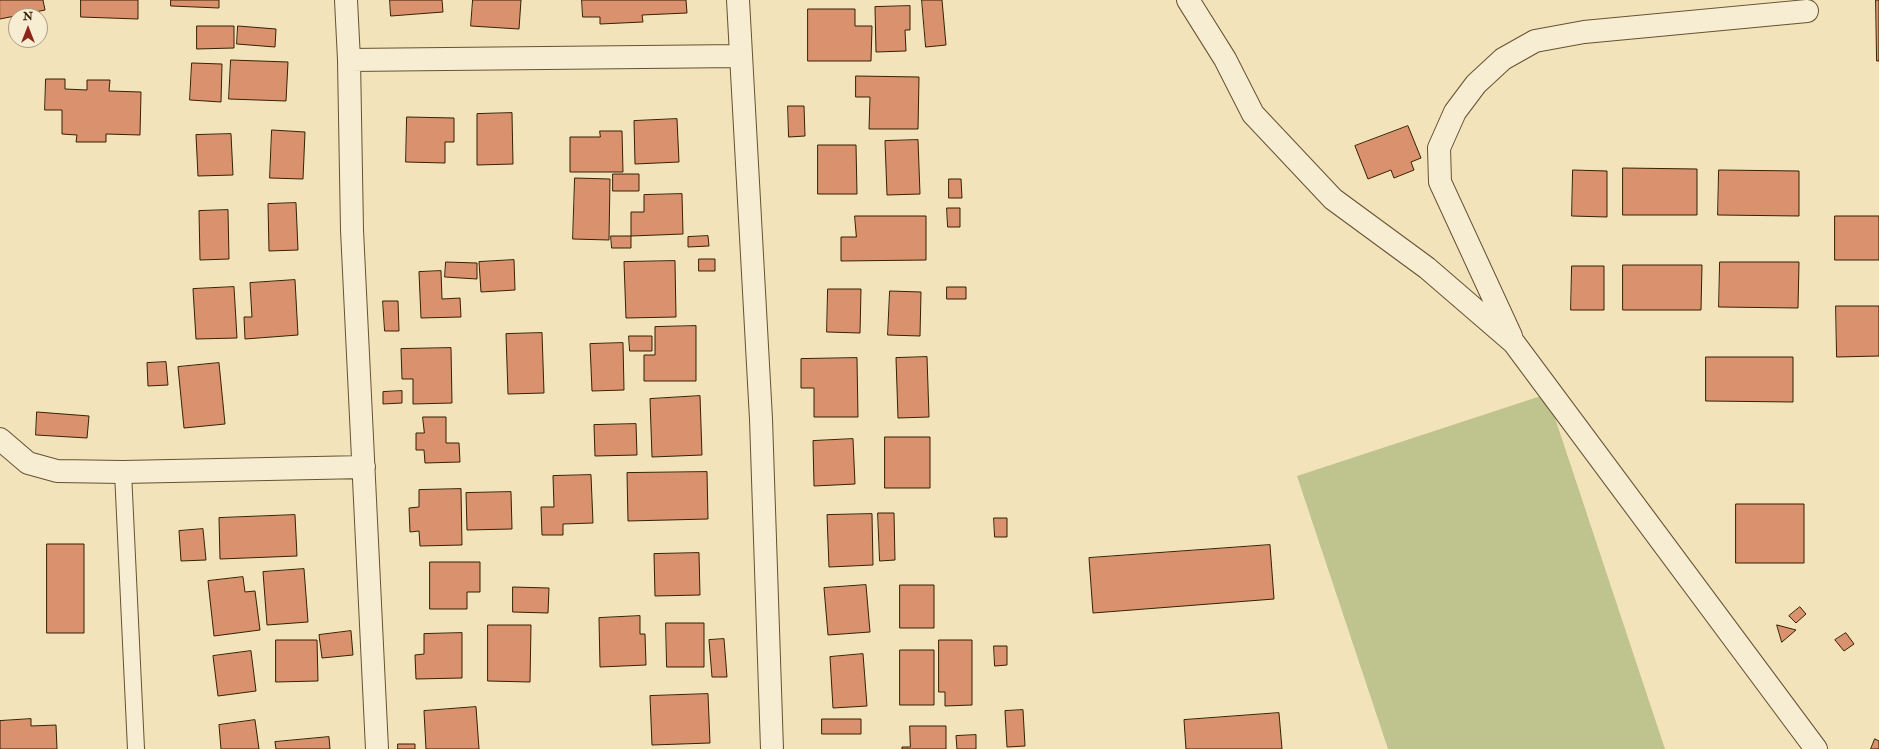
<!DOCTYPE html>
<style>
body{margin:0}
#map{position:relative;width:1879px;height:749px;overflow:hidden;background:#f2e3bb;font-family:"IM FELL Double Pica",serif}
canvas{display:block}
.north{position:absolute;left:8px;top:8px;width:40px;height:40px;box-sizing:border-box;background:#f7edd3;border:1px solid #aa9b80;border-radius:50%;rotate:0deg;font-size:11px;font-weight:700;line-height:16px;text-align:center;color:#372103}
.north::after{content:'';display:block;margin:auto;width:14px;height:18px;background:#8f2418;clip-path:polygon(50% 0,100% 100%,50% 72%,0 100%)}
</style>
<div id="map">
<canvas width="1879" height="749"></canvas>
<div class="north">N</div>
</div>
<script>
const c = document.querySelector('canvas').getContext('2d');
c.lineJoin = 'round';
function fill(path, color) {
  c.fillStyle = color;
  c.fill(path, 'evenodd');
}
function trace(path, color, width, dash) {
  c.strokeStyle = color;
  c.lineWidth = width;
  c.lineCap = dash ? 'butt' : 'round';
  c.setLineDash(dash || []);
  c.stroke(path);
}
fill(new Path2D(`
 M1547,394L1665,749H1388L1297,476Z`), '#bfc38d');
const building = new Path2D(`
 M0,0H43L45,10L0,19Z
 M81,0H138V19L81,17Z
 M171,0H219V8L171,6Z
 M390,0H442L443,12L391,16Z
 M473,0H521L519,29L471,26Z
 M582,0H686L687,13L642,15L643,22L600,24V17H583Z
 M922,0H942L946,45L926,47Z
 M1876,0H1879V61H1877Z
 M910,6V30H905L906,51L876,52L875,7Z
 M808,9H855V26H872L871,61H808Z
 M197,26H234V48L197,49Z
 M238,26L276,29L275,47L237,44Z
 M231,60L288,62L286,101L229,99Z
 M192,63L222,64L221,102L190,100Z
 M856,76L919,77L918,129H869L870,97H856Z
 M46,79H65V89L87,90V80H110L109,91L141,92L140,135L106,134V142H76L77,135L62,134V110H45Z
 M788,106H804L805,136L789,137Z
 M512,113L513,164L477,165V114Z
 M407,117L454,118V142H445V163L406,162Z
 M677,119L679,162L635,164L634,121Z
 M1408,126L1421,158L1411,162L1414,170L1394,178L1391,170L1368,179L1355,146Z
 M272,130L305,132L303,179L270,178Z
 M600,131H622L623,172H570V137H600Z
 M231,134L233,175L198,176L196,135Z
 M918,140L920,194L887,195L885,141Z
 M818,145H856L857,194H818Z
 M1623,168L1697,169V215H1623Z
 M1573,170L1607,171V217L1572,216Z
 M1719,170L1799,171V216L1718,215Z
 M613,174H639V191H613Z
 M575,178L610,179L609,240L573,239Z
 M949,179H961L962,198H949Z
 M682,194L683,234L631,236V212H644V195Z
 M296,203L298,250L269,251L268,204Z
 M947,208H960V227H948Z
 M228,210L229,259L200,260L199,211Z
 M855,216H926V260L841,261V237H856Z
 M1835,216H1879V260H1835Z
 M611,236H631V248H612Z
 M708,236L709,246L688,247V237Z
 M699,259H715V271H699Z
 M514,260L515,290L481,292L479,262Z
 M675,261L676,317L626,318L624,262Z
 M446,262L477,263V279L445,277Z
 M1720,262H1799L1798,308L1719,307Z
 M1623,265H1702L1701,310H1623Z
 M1572,266H1604V310H1571Z
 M441,271L442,299L460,298L461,317L421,318L419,272Z
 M295,280L298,335L245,339L244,317H252L250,283Z
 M234,287L237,338L196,339L193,289Z
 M947,287H966V299H947Z
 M828,289H861L860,333L827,332Z
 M890,291L921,292L920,336L888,335Z
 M383,301H398L399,331H385Z
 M1836,306H1879V356L1837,357Z
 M696,326V381H644V355H655V327Z
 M542,333L544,393L508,394L506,334Z
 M629,336H652V351H630Z
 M623,343L624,390L592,391L590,344Z
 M451,348L452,403L413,404V379H402L401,349Z
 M927,357L929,417L898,418L896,358Z
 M1706,357H1793V402L1706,401Z
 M857,358L858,417H814V388H801V359Z
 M166,362L168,385L148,386L147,363Z
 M219,363L225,424L184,428L178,367Z
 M402,391V403L383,404V392Z
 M700,396L702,455L652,457L650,399Z
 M37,412L89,416L87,438L36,435Z
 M423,417H446V443H459L460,462L425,463L424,450H416V433H424Z
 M636,424L637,455L595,456L594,425Z
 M885,437H930V488H885Z
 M853,439L855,484L814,486L813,441Z
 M707,472L708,519L628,521L627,473Z
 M591,475L593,523L563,524V535H542L541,507H554L553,476Z
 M461,489L462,545L420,546L419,531L410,532L409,508L419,507V490Z
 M511,492L512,529L467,530L466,493Z
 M1736,504H1804V563H1736Z
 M878,513H894L895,560L880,561Z
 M872,514L873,565L829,567L827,515Z
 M295,515L297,556L220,559L219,518Z
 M994,518H1007V537H995Z
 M203,529L206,560L181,561L179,531Z
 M47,544H84V633H47Z
 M1270,545L1274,599L1093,613L1089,558Z
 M699,553L700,595L655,596L654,554Z
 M430,562H480V592H467V609H430Z
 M304,569L308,622L267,625L263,572Z
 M243,577L245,592L255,591L260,630L214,636L208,581Z
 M866,585L870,632L828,635L824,588Z
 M900,585H934V628H900Z
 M513,587L549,588L548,613L513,612Z
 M1800,607L1806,614L1796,623L1789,616Z
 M640,616V634H645L646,665L600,667L599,618Z
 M666,623H704V667H667Z
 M488,625H531L530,682L488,681Z
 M1777,625L1796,630L1782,642Z
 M351,631L353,655L322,658L319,635Z
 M462,633V678L416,679L415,655L424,654V634Z
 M1846,633L1854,644L1844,651L1835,640Z
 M724,639L727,677H712L709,640Z
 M276,640H317L318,681L276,682Z
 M939,640H972V705L945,706V692H939Z
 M994,646H1007V665L995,666Z
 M900,650H934V705H900Z
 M251,651L256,691L218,696L213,656Z
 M863,654L867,706L833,708L830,657Z
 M708,694L710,743L652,745L650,696Z
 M476,707L479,749H426L424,711Z
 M1023,710L1025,746L1007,747L1005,711Z
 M1279,713L1282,749H1186L1184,720Z
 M31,719V726L56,725L57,749H0V721Z
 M822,719H861V734H822Z
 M255,720L259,749H221L219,725Z
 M910,726H946V749H902V747H910Z
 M976,735V749H957L956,736Z
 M329,737L330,749H276L275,742Z
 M1875,739L1879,741V749H1871Z
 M398,744H415V749H398Z`);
fill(building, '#d9916e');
trace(building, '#372103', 1);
const lane = new Path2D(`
 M123,472L136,749`);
const street = new Path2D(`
 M346,0L349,60L352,230L377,749
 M738,0L761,419L772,749
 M1188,0L1225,59L1253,114L1333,199L1427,268L1514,343L1816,749
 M349,60L740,56
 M1511,336L1440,182L1439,148L1455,112L1476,84L1503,59L1535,41L1584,32L1807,11
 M0,439L28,463L57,471L123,472L364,467`);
trace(lane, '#665231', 18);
trace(street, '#665231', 24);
trace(lane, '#f7edd3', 16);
trace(street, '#f7edd3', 22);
</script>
